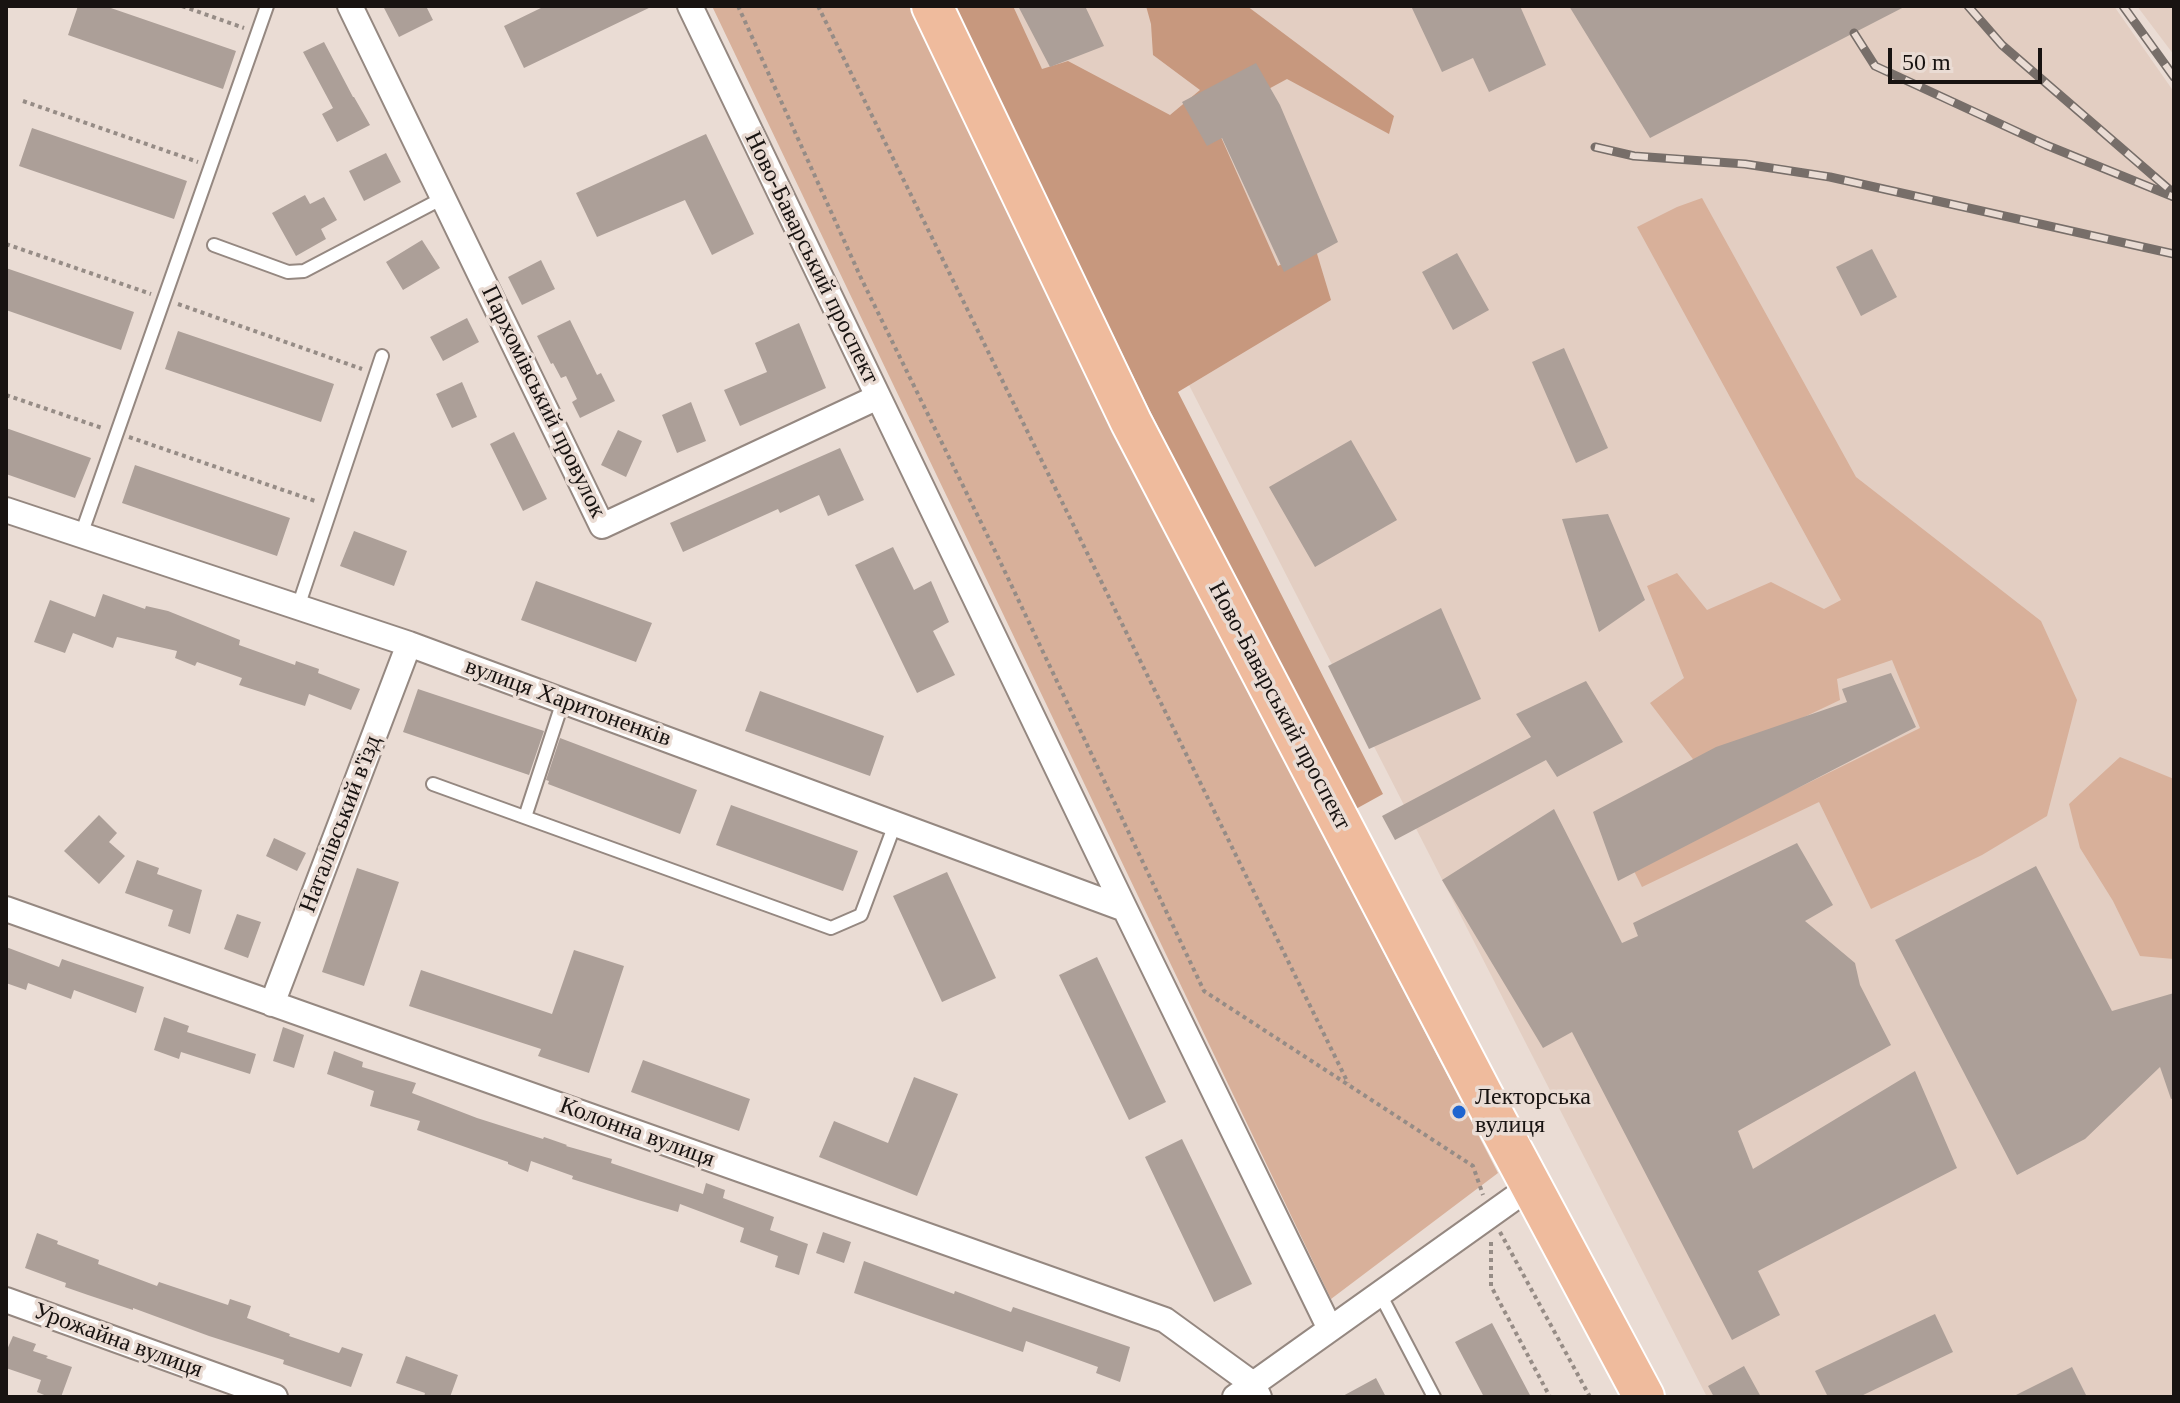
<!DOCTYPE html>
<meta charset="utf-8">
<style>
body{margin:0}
#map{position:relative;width:2180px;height:1403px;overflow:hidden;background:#eadcd4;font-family:Georgia,serif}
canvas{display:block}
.frame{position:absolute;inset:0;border:8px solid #181311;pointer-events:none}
.scale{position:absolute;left:1888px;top:48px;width:154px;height:36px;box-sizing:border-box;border:4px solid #181311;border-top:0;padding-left:10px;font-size:24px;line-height:28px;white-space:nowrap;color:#181311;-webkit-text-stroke:6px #eadcd4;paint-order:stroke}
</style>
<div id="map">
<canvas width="2180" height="1403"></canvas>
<div class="frame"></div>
<div class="scale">50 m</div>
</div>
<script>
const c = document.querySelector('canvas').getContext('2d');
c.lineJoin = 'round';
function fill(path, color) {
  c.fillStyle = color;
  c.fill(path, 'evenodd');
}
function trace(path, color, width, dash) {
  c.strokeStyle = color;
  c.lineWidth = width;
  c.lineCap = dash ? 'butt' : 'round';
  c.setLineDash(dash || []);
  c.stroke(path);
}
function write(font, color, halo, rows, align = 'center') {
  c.font = font + ' Georgia,serif';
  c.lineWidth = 7;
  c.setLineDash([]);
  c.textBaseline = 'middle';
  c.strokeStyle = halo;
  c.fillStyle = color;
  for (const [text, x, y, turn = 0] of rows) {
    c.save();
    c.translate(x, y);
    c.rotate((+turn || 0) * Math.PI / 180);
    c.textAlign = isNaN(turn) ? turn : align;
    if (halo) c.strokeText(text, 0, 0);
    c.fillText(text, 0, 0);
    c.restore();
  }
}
fill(new Path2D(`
 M995,6H2114L2174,92V1397H1707Z
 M2137,6H2174V55Z`), '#e3cec2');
fill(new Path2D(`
 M712,6H909L1112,429L1498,1173L1331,1299Z
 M1702,198L1856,477L2041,621L2077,700L2047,816L1982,855L1871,909L1819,802L1642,887L1633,869L1920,728L1892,660L1837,679L1840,700L1699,767L1650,703L1684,678L1647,586L1677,573L1707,610L1771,582L1824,609L1841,600L1637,227L1677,207Z
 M2120,757L2174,779V959L2140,956L2113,901L2080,848L2069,804Z`), '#d8b09a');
fill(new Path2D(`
 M954,6H1013L1042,69L1068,61L1170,115L1200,90L1153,55L1151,24L1146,6H1247L1394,116L1389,134L1287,79L1213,119L1278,266L1315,247L1331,300L1178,392L1383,794L1354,810L1151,413Z`), '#c7987e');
fill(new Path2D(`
 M78,6H105L236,51L223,89L68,35Z
 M383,6H426L433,20L399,37Z
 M545,6H653L524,68L504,26Z
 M1018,6H1085L1104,46L1050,67Z
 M1411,6H1520L1546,65L1489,92L1473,58L1442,72Z
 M1569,6H1906L1650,138Z
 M324,42L353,97H354L370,125L337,142L322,114L333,108L303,52Z
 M1256,63L1280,105L1338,242L1284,272L1222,138L1207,146L1182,102Z
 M32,128L187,181L174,219L19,166Z
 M706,134L754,234L712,255L685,200L597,237L576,193Z
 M386,153L401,182L364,201L349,171Z
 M305,195L310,204L324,197L337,220L321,229L326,239L296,256L272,213Z
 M422,240L440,268L403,290L386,262Z
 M1872,249L1897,297L1861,316L1836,267Z
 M1457,253L1489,310L1453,330L1422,272Z
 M541,260L555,289L522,305L508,277Z
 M6,268L134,312L121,350L6,310Z
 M467,318L479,342L443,361L430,337Z
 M570,320L597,375L601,373L615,401L580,418L572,402L577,399L566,376L561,378L553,363L551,364L537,336Z
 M799,323L826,388L740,426L724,390L767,372L755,343Z
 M178,331L334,384L321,422L165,369Z
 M1564,348L1608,448L1576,463L1532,362Z
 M462,382L477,417L452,428L436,394Z
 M691,402L706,441L677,453L662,415Z
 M6,428L91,458L75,498L6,474Z
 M618,430L642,441L626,477L601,465Z
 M514,432L547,499L523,511L490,444Z
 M1351,440L1397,520L1315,567L1269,487Z
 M840,448L864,500L828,516L819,495L780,513L778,509L683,552L670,523Z
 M135,465L290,518L277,556L122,503Z
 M1608,514L1645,600L1599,632L1562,519Z
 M354,531L407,551L394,586L340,566Z
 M893,547L914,590L931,581L949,622L933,631L955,675L917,693L855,565Z
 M536,581L652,623L636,662L521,620Z
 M103,594L145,609L146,606L168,611L240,640L239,645L295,665L296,661L319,669L318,673L360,689L351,710L309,694L305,706L239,685L242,678L197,662L195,666L175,658L177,651L117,637L113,648L73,633L65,653L34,642L50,600L95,617Z
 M1441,608L1481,699L1369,749L1328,666Z
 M1891,673L1916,727L1618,881L1593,812L1716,747L1847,702L1842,689Z
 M1586,681L1623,742L1557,777L1546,760L1395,840L1382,816L1531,737L1516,714Z
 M418,689L544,731L529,775L403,732Z
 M760,691L884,736L870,776L745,731Z
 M560,738L697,790L680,834L548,784L549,781L546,780Z
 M731,805L858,851L843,891L716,845Z
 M1554,809L1622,943L1638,936L1633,923L1797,843L1833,905L1805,921L1855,963L1860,985L1891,1045L1738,1131L1753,1169L1915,1071L1957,1168L1758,1271L1780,1315L1732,1340L1572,1032L1543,1048L1442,880Z
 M99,815L117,833L109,842L125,856L99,884L64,851Z
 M274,838L306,853L297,871L266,856Z
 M137,860L159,868L157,874L202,890L190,934L168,926L173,910L125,893Z
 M2036,866L2112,1011L2174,993V1098L2171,1099L2160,1067L2085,1139L2017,1175L1895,940Z
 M357,868L399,882L364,986L322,972Z
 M947,872L996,978L942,1002L893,896Z
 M237,914L261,922L248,958L224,949Z
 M6,947L59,967L62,959L144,987L136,1013L74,990L71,999L28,983L26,990L6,983Z
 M574,950L624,966L589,1073L538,1056L541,1049L409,1006L421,970L552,1014Z
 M1097,957L1166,1102L1129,1120L1059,975Z
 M164,1017L189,1026L187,1032L256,1054L250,1074L181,1052L179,1059L154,1050Z
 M283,1027L304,1035L294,1068L273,1061Z
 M334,1051L363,1062L362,1067L416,1083L412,1093L477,1118L543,1139L544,1137L567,1145L566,1146L612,1159L611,1163L703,1194L706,1183L725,1190L723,1198L774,1217L770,1230L808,1244L799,1275L775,1267L778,1256L740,1242L744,1228L680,1204L678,1212L638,1200L572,1179L573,1176L531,1161L528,1172L508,1164V1162L417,1130L420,1121L370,1106L374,1091L327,1074Z
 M643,1060L750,1099L739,1131L631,1092Z
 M914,1077L958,1094L917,1196L819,1157L834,1121L888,1143Z
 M1182,1139L1252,1284L1214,1302L1145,1157Z
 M823,1232L851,1242L844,1263L816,1253Z
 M37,1233L58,1241L57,1244L99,1260L98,1264L157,1286L159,1282L228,1305L230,1299L251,1306L247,1318L290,1334L289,1336L339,1353L342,1347L363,1354L351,1387L283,1364L284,1360L209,1336L133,1308V1310L88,1295L65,1287L66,1283L25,1268Z
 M864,1261L954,1294L955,1291L1011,1312L1013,1307L1130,1347L1120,1382L1096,1373L1098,1367L1026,1341L1023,1352L854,1293Z
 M1935,1314L1953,1352L1859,1397H1828L1815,1371Z
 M1492,1323L1531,1397H1484L1455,1342Z
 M13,1336L36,1344L33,1351L48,1356L46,1358L72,1367L61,1397H49L37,1392L41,1380L6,1368V1352Z
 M406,1356L458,1375L450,1397H424L425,1393L396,1383Z
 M1744,1366L1761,1397H1714L1708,1386Z
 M2072,1367L2087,1397H2012Z
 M1376,1378L1386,1397H1341Z`), '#ac9f98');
const lane = new Path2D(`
 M214,245L288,272L304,271L443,198
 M81,535L267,6
 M298,607L382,356
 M433,784L831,928L861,915L895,824
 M525,817L563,701
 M1380,1294L1434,1397`);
const street = new Path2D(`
 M350,6L602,526L878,397
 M690,6L1125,909L1330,1329
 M6,510L409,644L1125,909
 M6,909L1165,1320L1253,1384L1259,1397
 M272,1004L409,644
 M6,1300L275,1397
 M1235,1397L1531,1186`);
const primary = new Path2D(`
 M932,6L1131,422L1482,1094L1644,1397`);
trace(lane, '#958881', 16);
trace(street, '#958881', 28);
trace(primary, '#fff', 44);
trace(new Path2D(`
 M182,6L244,28
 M738,6L861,278L997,555L1204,991L1473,1166L1483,1195
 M818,6L1348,1083
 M23,101L198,162
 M6,244L151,294
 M178,304L362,369
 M6,395L102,428
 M129,437L318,502
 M1500,1232L1590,1397
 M1491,1242V1286L1550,1397`), '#968c86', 4, [4, 4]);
trace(lane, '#fff', 12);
trace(street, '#fff', 24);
trace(primary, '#efbb9d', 40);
const rail = new Path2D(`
 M1968,6L2002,45L2171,191
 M2123,6L2174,77
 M1854,33L1875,66L2046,145L2174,197
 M1595,147L1634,156L1745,164L1830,177L2174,254`);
trace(rail, '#776e69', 9);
trace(rail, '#eadcd4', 6, [18]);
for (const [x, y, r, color] of [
 [1459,1112,8,"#1e65d0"]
]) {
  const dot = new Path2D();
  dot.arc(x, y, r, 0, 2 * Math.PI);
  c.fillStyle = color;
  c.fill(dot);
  trace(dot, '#eadcd4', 3);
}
write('24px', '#181311', '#eadcd4', [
 ["Ново-Баварський проспект",811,258,64],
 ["Пархомівський провулок",543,402,64],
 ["вулиця Харитоненків",568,703,20],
 ["Ново-Баварський проспект",1279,706,62],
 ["Наталівський в'їзд",341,824,-69],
 ["Колонна вулиця",637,1133,20],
 ["Урожайна вулиця",118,1341,20]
]);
write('24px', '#181311', '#eadcd4', [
 ["Лекторська",1475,1098],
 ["вулиця",1475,1126]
], 'left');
</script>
